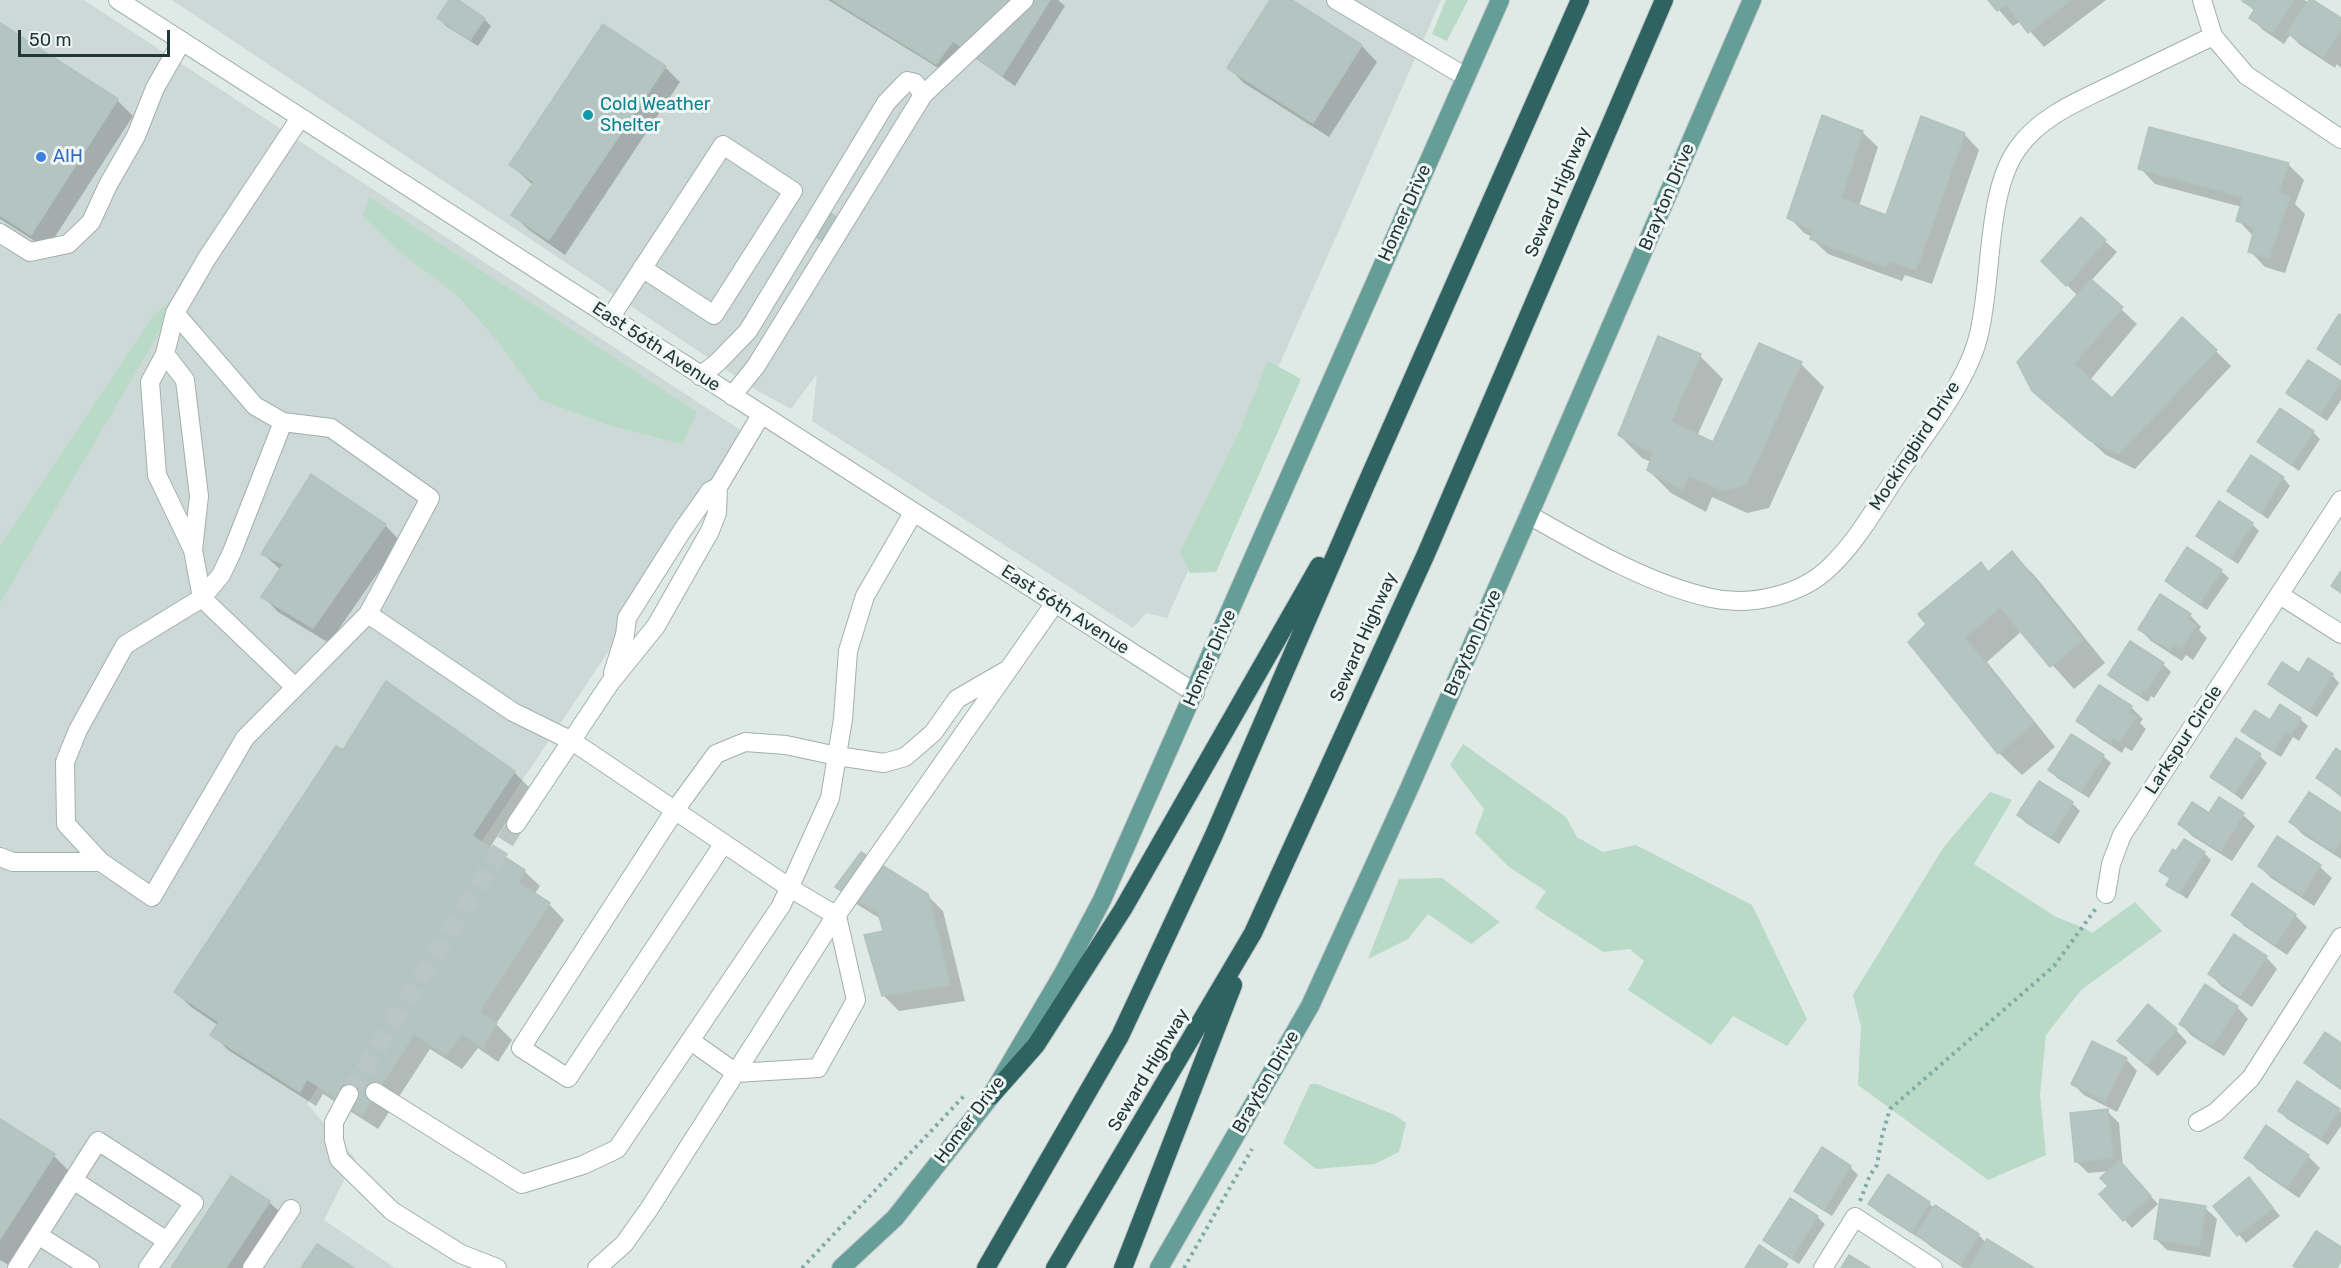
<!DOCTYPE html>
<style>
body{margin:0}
#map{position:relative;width:2341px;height:1268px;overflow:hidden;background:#dfe9e6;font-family:Rubik,sans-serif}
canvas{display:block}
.scale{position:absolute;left:18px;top:30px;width:152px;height:27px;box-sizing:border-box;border:3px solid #213836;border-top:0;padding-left:8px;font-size:18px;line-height:21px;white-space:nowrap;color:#213836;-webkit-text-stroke:4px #eff6f4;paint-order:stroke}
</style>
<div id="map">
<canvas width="2341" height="1268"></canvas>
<div class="scale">50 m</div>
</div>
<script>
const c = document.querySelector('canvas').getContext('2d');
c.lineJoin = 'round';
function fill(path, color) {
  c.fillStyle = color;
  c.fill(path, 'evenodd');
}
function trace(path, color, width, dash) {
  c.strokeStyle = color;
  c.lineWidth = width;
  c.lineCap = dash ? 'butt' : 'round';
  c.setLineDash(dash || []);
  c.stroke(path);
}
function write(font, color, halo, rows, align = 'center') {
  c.font = font + ' Rubik,sans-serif';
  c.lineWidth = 6;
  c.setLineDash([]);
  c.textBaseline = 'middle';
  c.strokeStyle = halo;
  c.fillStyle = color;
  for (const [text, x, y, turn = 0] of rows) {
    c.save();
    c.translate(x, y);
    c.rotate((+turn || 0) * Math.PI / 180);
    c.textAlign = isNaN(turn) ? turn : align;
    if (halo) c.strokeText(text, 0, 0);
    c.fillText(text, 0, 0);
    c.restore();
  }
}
fill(new Path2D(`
 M0,0H84L751,437L307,1104L355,1158L324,1220L395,1268H0Z
 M172,0H1441L1167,618L1146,613L1133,628L812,421L817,374L791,409L758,391Z`), '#cdd9d6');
fill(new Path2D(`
 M1446,0H1468L1447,41L1432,34Z
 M369,197L697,412L682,444L609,425L541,400L500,344L457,295L397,250L363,216Z
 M186,287L0,603V546L153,316Z
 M1268,361L1301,379L1216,572L1190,573L1180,552L1241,428Z
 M1463,744L1566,817L1577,837L1603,852L1636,845L1752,905L1807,1019L1787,1046L1733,1016L1711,1045L1628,990L1644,961L1630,949L1603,952L1535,908L1546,891L1509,867L1475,833L1484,809L1450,765Z
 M1990,792L2012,800L1974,864L2056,917L2084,928L2092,933L2135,902L2162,931L2081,990L2046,1035L2040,1095L2046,1155L1988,1180L1858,1085L1861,1026L1853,995L1943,848Z
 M1442,878L1500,922L1471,944L1428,914L1408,939L1368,959L1399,879Z
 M1310,1084H1317L1395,1115L1406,1123L1399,1152L1375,1164L1316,1169L1283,1143Z`), '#b8dac7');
fill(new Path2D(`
 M451,0H455L484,19L491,26L478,46L446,26L439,18Z
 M828,0H1058L1065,6L1015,86L965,51L948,74Z
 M1272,0H1289L1362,46L1377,62L1329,137L1244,83L1229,68Z
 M1990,0H2106L2044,47L2021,21L2013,26Z
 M2244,0H2304L2341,20V68L2337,64L2335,68L2300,45L2290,35L2284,44L2263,30L2251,18L2255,12Z
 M0,25L117,100L133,116L47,249L0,219Z
 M665,67L680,82L565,255L529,230L513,215L533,185L511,165Z
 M2150,129L2289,165L2304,180L2295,204L2305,214L2285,273L2265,267L2250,251L2254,237L2238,220L2242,207L2155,184L2140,168Z
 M1862,132L1878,147L1859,206L1887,216L1964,134L1979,150L1932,284L1905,275L1902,281L1828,254L1812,239L1813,237L1804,233L1789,217Z
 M2081,219L2117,252L2091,281L2137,324L2090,380L2112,400L2216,351L2231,366L2135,469L2106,455L2045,400L2078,296L2043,261Z
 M2341,318V366L2318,349Z
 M1659,338L1700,356L1723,379L1697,436L1714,444L1801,364L1824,387L1769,508L1747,513L1712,497L1706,512L1671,493L1648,470L1651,462L1642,458L1619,435Z
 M2308,362L2341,383V400L2327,421L2296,400L2288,393Z
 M2313,432L2320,439L2299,471L2259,442Z
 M2283,478L2290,486L2268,519L2229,490Z
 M2252,524L2259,531L2238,564L2206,543L2198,536Z
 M385,525L400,541L329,643L278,612L263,596L281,570L263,554Z
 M2012,553L2035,576L2105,663L2074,689L2022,631L1987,662L2055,747L2022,775L1999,753L1929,624L1980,564L1990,573Z
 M2221,571L2229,578L2207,610L2174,588L2167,581Z
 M2190,615L2201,627L2199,630L2207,638L2193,660L2186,655L2182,661L2151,641L2140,629Z
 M2131,643L2163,664L2171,672L2154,698L2151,696L2148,702L2117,682L2109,675Z
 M2299,675H2332L2339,683L2317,717L2277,691L2269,684Z
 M2131,707L2143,719L2140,723L2146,729L2132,751L2125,747L2122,753L2090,732L2078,720Z
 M2300,719L2308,726L2299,741L2293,737L2281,757L2250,738L2243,731L2271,722Z
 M343,752L514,772L529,787L489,849L524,871L540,886L534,895L549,904L564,920L496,1024L512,1040L498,1062L478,1048L462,1069L430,1049L378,1129L323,1094L316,1106L228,1050L212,1034L219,1026L191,1007L176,992Z
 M2341,753V797L2318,778Z
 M2103,756L2111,763L2089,798L2057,778L2050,770Z
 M2260,756L2267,763L2242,800L2212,777Z
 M2039,783L2072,803L2080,811L2059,844L2026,823L2018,815Z
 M2219,799L2243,815L2255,826L2232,861L2192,836L2180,824L2210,815Z
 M2341,815V859L2302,834L2291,822Z
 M2278,839L2320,867L2332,878L2314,906L2271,878L2259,866Z
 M2204,853L2211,860L2187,899L2168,885L2171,880L2161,871Z
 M837,887L927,895L943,911L965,1001L899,1011L883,995L885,932L881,919L853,902Z
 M2233,914L2295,915L2307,927L2287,955L2244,926Z
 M2266,957L2277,969L2252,1007L2221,986L2210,974Z
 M2237,1007L2248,1019L2224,1056L2192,1036L2181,1024Z
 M2176,1030L2187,1042L2158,1076L2130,1052Z
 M2341,1045V1090L2318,1074L2306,1062Z
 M2126,1059L2137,1071L2117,1112L2084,1095L2073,1084Z
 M2339,1110L2341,1112V1126L2328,1145L2287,1119L2280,1111Z
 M2107,1111L2119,1123L2123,1167L2158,1204L2132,1228L2101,1194L2110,1186V1171L2088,1173L2076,1161Z
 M0,1121L54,1156L69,1171L9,1265L0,1260Z
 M1822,1149L1850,1167L1858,1175L1832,1216L1803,1198L1796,1190Z
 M2308,1156L2320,1168L2299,1198L2257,1169L2246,1157Z
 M2249,1179L2280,1216L2246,1243L2215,1206Z
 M269,1202L281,1213L245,1268H173Z
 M1929,1203L1935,1209L1936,1207L1979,1235L1986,1243L2031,1268H1963L1930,1246L1920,1236L1919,1238L1878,1212L1870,1204Z
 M2205,1208L2217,1219L2210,1257L2167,1250L2156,1239Z
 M1817,1217L1825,1224L1799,1264L1772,1247L1765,1239Z`), '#0003');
const building = new Path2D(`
 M449,0H458L485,18L470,40L437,18Z
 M833,0H1050L1002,76L953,41L936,64Z
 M1270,0H1292L1362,45L1313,123L1227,68Z
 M1988,0H2071L2028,33L2006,4L1997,11Z
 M2294,0L2272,33L2249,18L2255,9L2242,1Z
 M2309,0H2313L2341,18V29L2323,57L2287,33Z
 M0,23L118,99L31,235L0,215Z
 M603,24L666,66L549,240L511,215L534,182L509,165Z
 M1822,115L1863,131L1841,198L1886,215L1921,116L1965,133L1916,270L1889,261L1886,267L1810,239L1813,230L1787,218Z
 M2149,127L2289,163L2278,193L2290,197L2269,258L2248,252L2255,227L2236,221L2243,197L2138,169Z
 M829,212L841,220L825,243L813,235Z
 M2081,217L2106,240L2066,286L2041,261Z
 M2091,279L2123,307L2074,364L2112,398L2182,317L2217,350L2119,454L2089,440L2032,391L2017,362Z
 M2339,314L2341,316V365L2317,349Z
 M1658,336L1701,354L1671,422L1713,442L1759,343L1802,362L1746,485L1723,491L1689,475L1682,490L1647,470L1653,453L1618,435Z
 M2308,360L2341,381L2320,415L2286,393Z
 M2280,408L2314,431L2291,465L2257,442Z
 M2251,455L2284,477L2260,513L2227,491Z
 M311,474L386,524L313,628L261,597L283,564L261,554Z
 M2219,501L2253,523L2230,558L2196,536Z
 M2187,547L2222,570L2199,604L2165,581Z
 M2012,551L2083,640L2050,667L2000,607L1965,638L2034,723L1998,754L1908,642L1926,624L1918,614L1981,562L1988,572Z
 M2341,571V593L2331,586Z
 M2160,594L2191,614L2187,619L2196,625L2181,649L2174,645L2170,650L2138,629Z
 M2130,641L2164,663L2146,691L2143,690L2140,696L2108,675Z
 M2308,658L2333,674L2309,711L2268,684L2282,662L2299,673Z
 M386,681L515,771L472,836L525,870L518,882L550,903L479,1012L497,1023L482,1048L462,1034L446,1055L414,1034L362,1115L307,1079L300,1092L210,1035L219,1022L174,992L336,746L343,750Z
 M2099,685L2132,706L2128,712L2136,717L2120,741L2113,737L2110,742L2076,721Z
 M2280,704L2301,718L2291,734L2285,731L2273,751L2241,731L2255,710L2270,720Z
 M2071,734L2104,755L2081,791L2048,770Z
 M2236,738L2261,754L2234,793L2210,777Z
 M2336,748L2341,752V795L2316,778Z
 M2039,781L2073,802L2051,837L2017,815Z
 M2309,792L2341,813V841L2334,852L2289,822Z
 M2219,797L2244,813L2220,851L2178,824L2192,802L2209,813Z
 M2277,836L2321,865L2302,895L2258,866Z
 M2184,839L2205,852L2179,893L2166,885L2170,878L2159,871L2173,849L2176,851Z
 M861,852L928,894L950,985L882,996L864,935L883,931L878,912L835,887Z
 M2252,883L2296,914L2275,945L2231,915Z
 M2234,934L2267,956L2240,996L2208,974Z
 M2205,984L2238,1006L2212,1046L2179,1024Z
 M2148,1004L2177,1029L2146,1065L2117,1041Z
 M2325,1032L2341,1043V1088L2304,1063Z
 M2092,1041L2127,1058L2105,1101L2071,1084Z
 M2297,1081L2340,1109L2320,1139L2278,1111Z
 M2108,1109L2113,1158L2075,1162L2070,1113Z
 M0,1119L55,1154L0,1239Z
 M2266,1125L2309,1155L2287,1187L2244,1158Z
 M1822,1147L1851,1166L1824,1209L1794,1191Z
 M2119,1160L2151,1196L2123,1221L2099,1194L2108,1186L2100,1178Z
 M1888,1174L1930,1202L1911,1232L1868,1204Z
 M231,1176L270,1201L226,1268H171Z
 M2249,1177L2273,1208L2237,1236L2213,1206Z
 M1790,1198L1818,1216L1791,1258L1763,1240Z
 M2160,1199L2206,1206L2199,1247L2154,1239Z
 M1935,1205L1979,1234L1960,1264L1916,1235Z
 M2316,1231L2341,1247V1261L2337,1268H2297L2293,1266Z
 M1987,1239L2034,1268H1969Z
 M317,1244L354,1268H301Z
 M1759,1245L1788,1264L1785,1268H1745Z
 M1849,1255L1870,1268H1841Z`);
fill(building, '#b4c4c0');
trace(building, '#b2c3be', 1.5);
trace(new Path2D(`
 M349,1094L516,824`), '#b9c6c3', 18, [18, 9]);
const minor = new Path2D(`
 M118,0L1195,693
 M1336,0L1466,77
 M2202,0L2213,36L2246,75L2341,139
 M923,95L1024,0
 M300,118L207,258L175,313L165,354L150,382L157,475L193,550L202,598L125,645L78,730L65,762L66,824L101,862L152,897L245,738L368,614L513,712L572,741L790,888L837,916L856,1000L818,1068L736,1073L691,1041
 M0,233L30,252L68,244L91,222L108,185L136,136L155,88L182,41
 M175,313L255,406L283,422L331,428L430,498L368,614
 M610,318L723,145L793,191L714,315L642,268
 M165,354L185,380L199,496L193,550
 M700,376L717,363L748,331L886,103L907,81L915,83L923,95L756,366L732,396
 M283,422L232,552L221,575L202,598L295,687
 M1529,515C1585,547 1648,584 1711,598C1751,607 1802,595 1831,566C1858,540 1877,505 1898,474C1924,435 1966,384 1978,338C1993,282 1985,193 2018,148C2042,114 2084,99 2120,81C2151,66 2182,51 2213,36
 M2280,595L2341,634
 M613,673L625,635L627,618L682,531L710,491L718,487
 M516,824L610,683L656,626L710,531L717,513L718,487L761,415
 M724,843L568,1078L521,1048L675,810L716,754L745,742L786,745L837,756L884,763L905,757L933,733L957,699L1007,670
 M0,857L13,862H101
 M2106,894L2111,864L2122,835L2341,500
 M375,1092L522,1184L583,1165L617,1149L781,906L830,798L843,719L848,651L865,596L913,513
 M349,1094L334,1122V1140L339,1159L392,1211L461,1254L497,1268
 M2198,1122L2216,1112L2251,1078L2341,937
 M73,1180L167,1241
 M38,1235L90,1268
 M17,1268L98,1141L194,1203L148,1268
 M252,1268L291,1209
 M597,1268L624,1244L649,1209L831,923L1055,603
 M1823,1268L1855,1217L1933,1268`);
const major = new Path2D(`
 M841,1268L895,1218L991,1096L1064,972L1102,900L1500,0
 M1159,1268L1310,1006L1408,791L1529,515L1752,0`);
const highway = new Path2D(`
 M991,1096L1036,1045L1123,909L1319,566
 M986,1268L1120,1036L1213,837L1364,489L1580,0
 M1055,1268L1253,933L1426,554L1664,0
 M1123,1268L1233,985`);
trace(minor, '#a2b0ae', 20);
trace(major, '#bcc3c3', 20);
trace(highway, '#bcc3c3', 20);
trace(new Path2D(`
 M1860,1201L1870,1175L1877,1165L1882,1136L1890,1109L2054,966L2097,907
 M802,1268L964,1096
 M1184,1268L1252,1149`), '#81aca5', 4, [3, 4.5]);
trace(minor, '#fff', 18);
trace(major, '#659d97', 18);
trace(highway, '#2e6361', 18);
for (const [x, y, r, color] of [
 [588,115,6,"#0f9aa8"],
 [41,157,6,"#3f7fe0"]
]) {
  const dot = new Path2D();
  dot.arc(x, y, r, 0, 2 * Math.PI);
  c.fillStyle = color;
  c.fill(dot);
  trace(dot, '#eff6f4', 2);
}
write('18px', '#0d838f', '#eff6f4', [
 ["Cold Weather",600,105],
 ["Shelter",600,126]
], 'left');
write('18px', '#366cbe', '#eff6f4', [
 ["AIH",53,157]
], 'left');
write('18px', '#213836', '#eff6f4', [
 ["Seward Highway",1558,192,-67],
 ["Brayton Drive",1667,197,-67],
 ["Homer Drive",1405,213,-66],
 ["East 56th Avenue",656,347,33],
 ["Mockingbird Drive",1915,446,-57],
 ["East 56th Avenue",1065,610,33],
 ["Seward Highway",1364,637,-66],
 ["Brayton Drive",1473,643,-66],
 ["Homer Drive",1210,658,-66],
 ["Larkspur Circle",2184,740,-57],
 ["Seward Highway",1149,1070,-59],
 ["Brayton Drive",1266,1082,-60],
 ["Homer Drive",970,1120,-53]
]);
</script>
